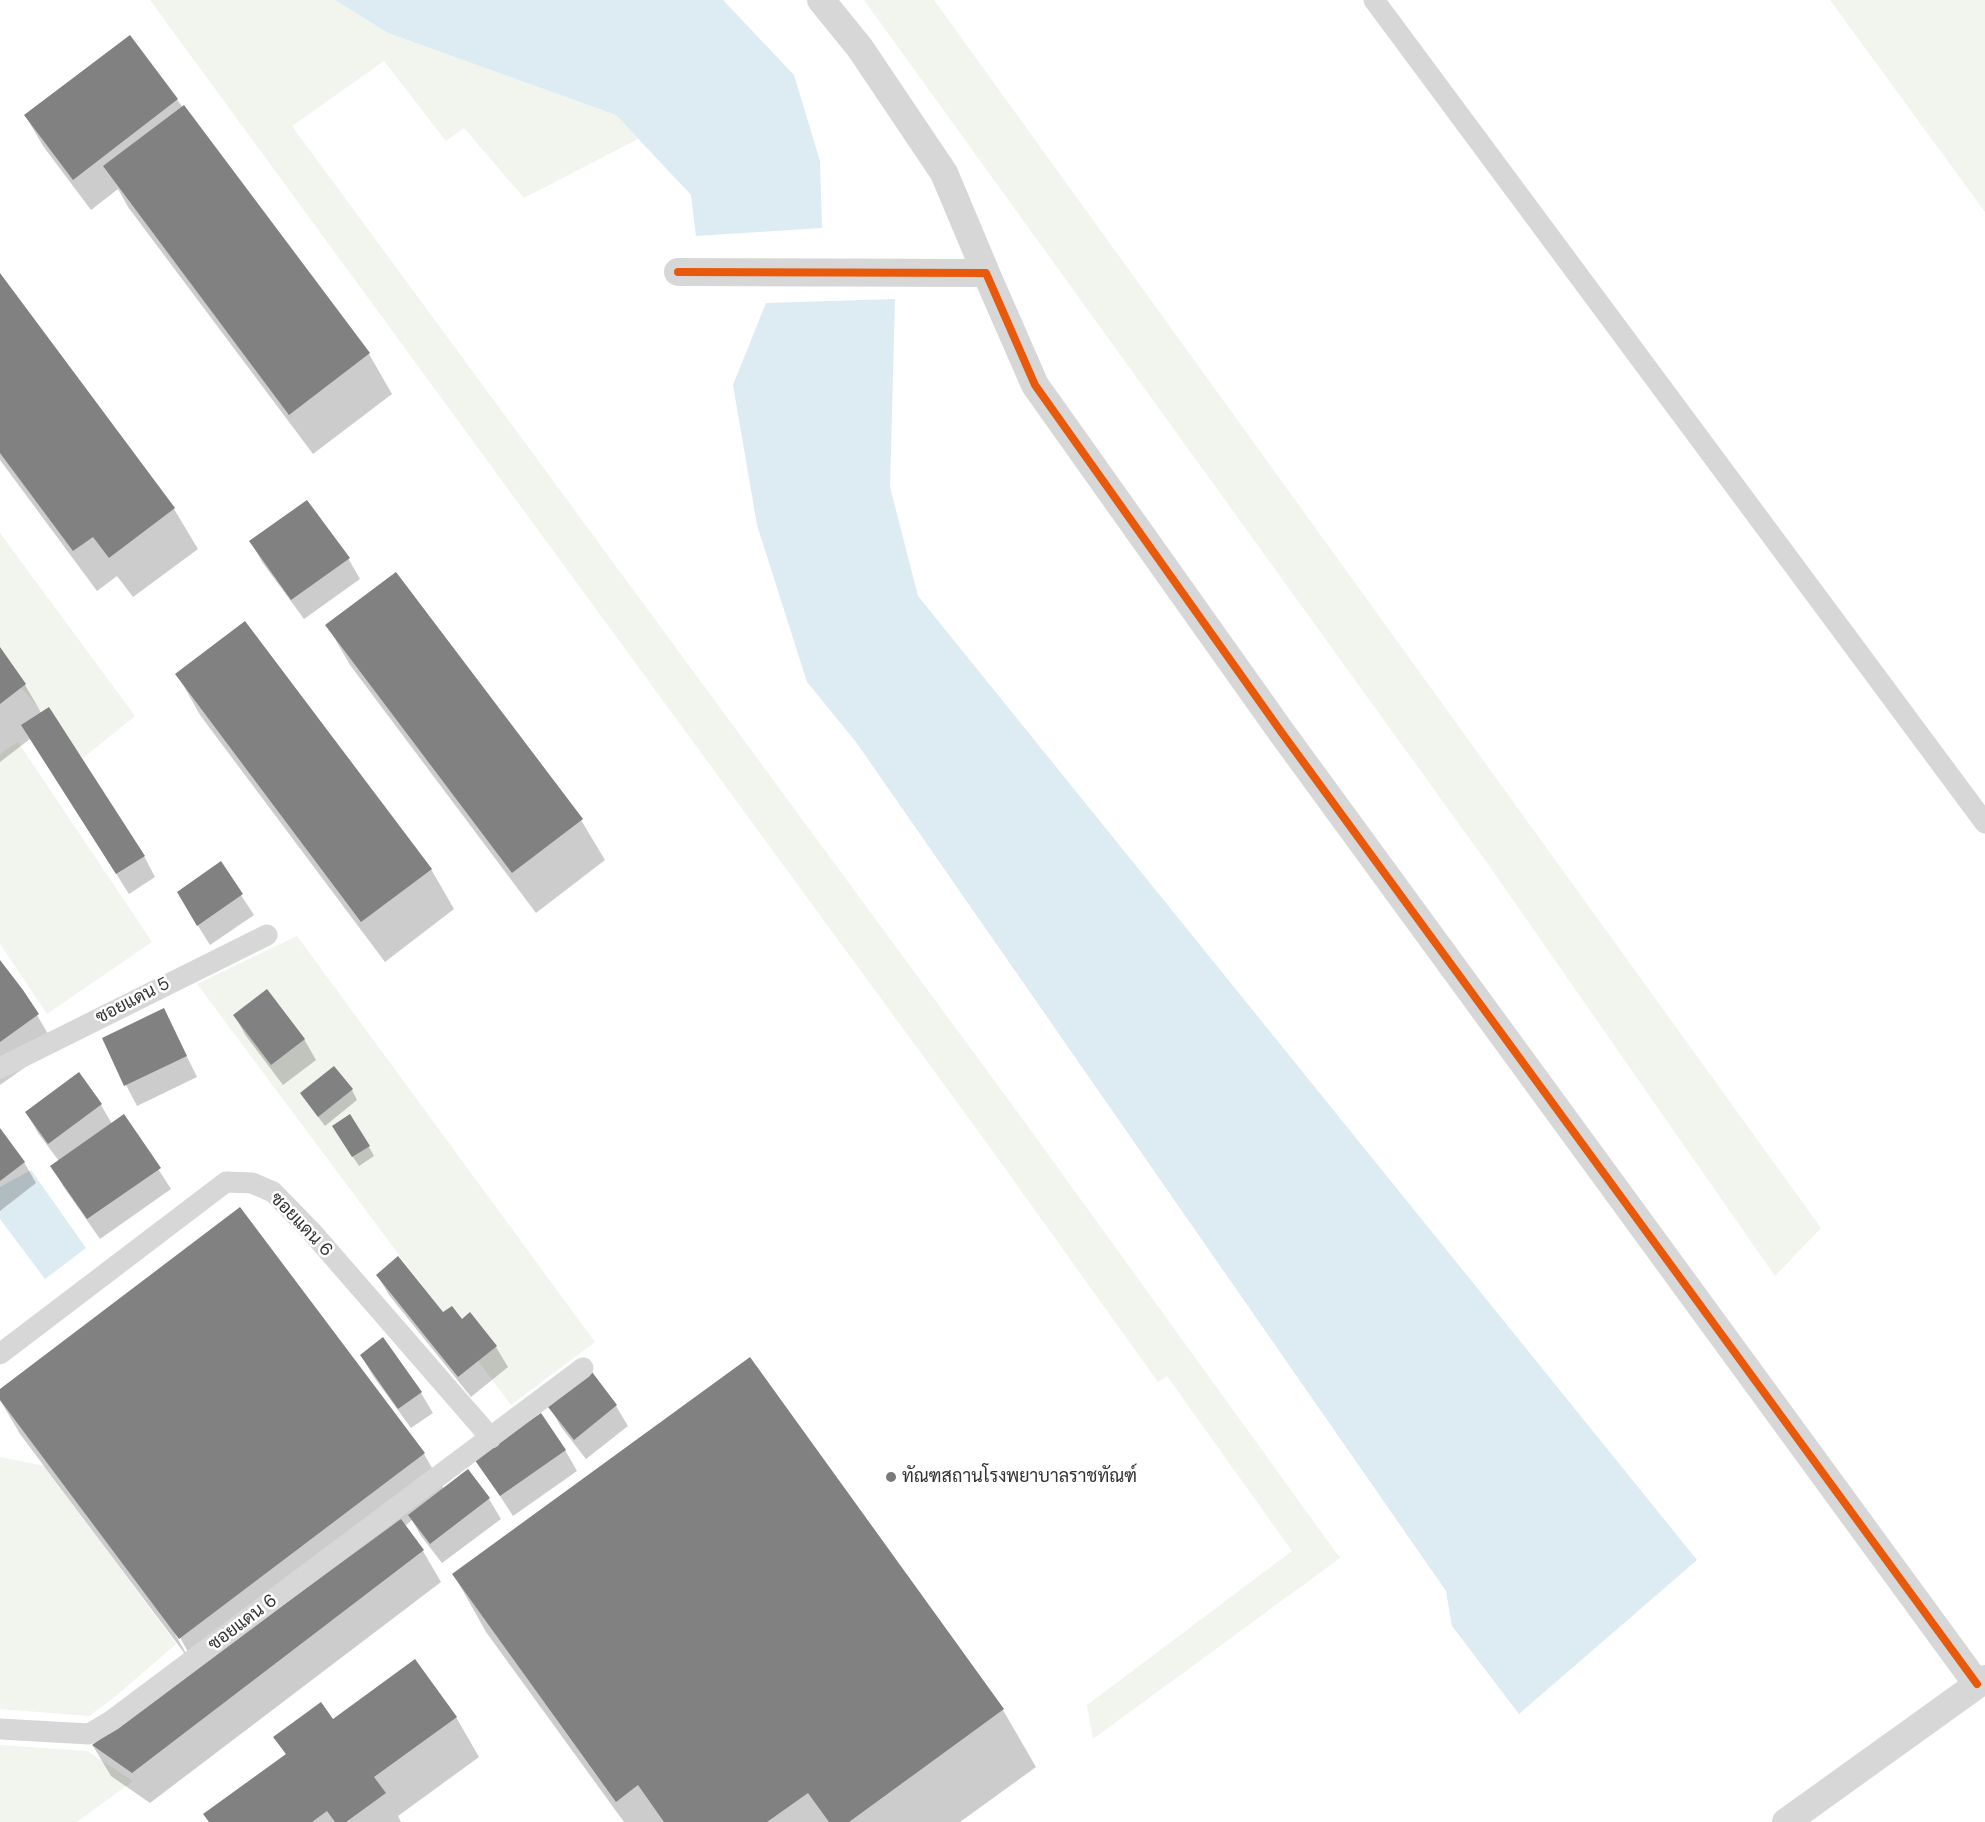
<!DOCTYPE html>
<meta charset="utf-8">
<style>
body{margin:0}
canvas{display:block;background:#fff}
</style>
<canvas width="1985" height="1822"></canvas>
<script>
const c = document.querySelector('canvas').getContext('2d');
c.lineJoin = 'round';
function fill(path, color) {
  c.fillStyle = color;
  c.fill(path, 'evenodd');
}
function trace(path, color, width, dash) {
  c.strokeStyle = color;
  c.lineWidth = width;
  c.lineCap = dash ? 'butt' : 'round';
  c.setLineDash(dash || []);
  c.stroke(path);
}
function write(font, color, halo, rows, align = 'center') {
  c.font = font + ' "DM Sans",Sarabun,sans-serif';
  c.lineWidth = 5;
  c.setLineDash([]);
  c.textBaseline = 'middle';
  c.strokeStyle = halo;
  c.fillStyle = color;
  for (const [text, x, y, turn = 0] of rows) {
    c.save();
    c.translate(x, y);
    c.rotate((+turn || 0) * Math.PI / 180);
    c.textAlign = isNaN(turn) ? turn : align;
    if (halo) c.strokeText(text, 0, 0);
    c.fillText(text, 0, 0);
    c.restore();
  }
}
fill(new Path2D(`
 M150,0H335L388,33L616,115L638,139L524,198L464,128L446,141L384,61L292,126L1024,1121L1340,1558L1093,1739L1087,1705L1292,1551L1167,1376L1158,1382L989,1146Z
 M864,0H934L1821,1228L1775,1276L1490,867Z
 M1830,0H1985V212Z
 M0,533L135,716L83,758L0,664Z
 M18,742L152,942L47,1014L0,944V754Z
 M297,936L595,1342L511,1405L197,984Z
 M0,1457L45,1466L176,1644L116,1696L89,1716L0,1709Z
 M0,1745L87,1751L133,1781L77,1822H0Z`), '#f1f5ed');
fill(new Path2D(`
 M335,0H723L794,75L820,161L822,228L696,236L691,195L616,115L388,33Z
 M895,299L890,487L918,596L1697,1560L1519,1714L1452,1626L1446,1591L856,742L807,682L757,525L733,385L766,303Z
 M31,1170L86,1248L45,1279L0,1219V1187Z`), '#ddebf3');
fill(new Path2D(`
 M129,36L369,354L392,394L313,454L128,207L118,189L91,210L43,146L25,115Z
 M0,275L174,509L198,549L133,597L117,576L97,591L0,460Z
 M251,542L348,558L360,579L304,619L262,562Z
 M327,625L581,820L605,860L536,913L350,665Z
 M0,650L25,685L42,714L144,856L155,877L129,894L30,739L0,762Z
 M177,674L431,869L454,909L385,962L200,715Z
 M220,863L254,915L210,945L190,913Z
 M0,962L37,1015L55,1046L0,1085Z
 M164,1010L197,1077L137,1106L126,1085Z
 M234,1015L304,1039L316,1060L283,1085L246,1036Z
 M78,1074L101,1105L112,1124L124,1116L171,1189L100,1239L63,1186L52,1166L59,1161L38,1133L26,1112Z
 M352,1090L357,1100L325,1126L301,1094Z
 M0,1130L24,1162L36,1183L0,1211Z
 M339,1136L369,1147L374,1156L359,1166Z
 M377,1275L443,1314L462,1320L496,1347L508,1367L471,1397L389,1295Z
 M361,1355L421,1393L433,1413L411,1428L373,1376Z
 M591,1374L616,1406L628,1426L586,1459L561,1427L550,1407Z
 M0,1391L424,1454L444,1489L468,1471L489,1499L501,1519L442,1563L421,1536L412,1520L405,1526L423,1551L441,1582L150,1803L111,1776L93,1746L198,1670L177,1632L175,1634L191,1662L20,1434L0,1400Z
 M565,1450L577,1471L513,1516L476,1459Z
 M454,1575L1003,1710L1036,1767L960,1822H624L486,1632Z
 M456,1717L479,1757L398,1816L401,1822H209L204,1814L286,1755L275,1737L333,1721Z`), '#0003');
fill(new Path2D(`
 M130,35L178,99L73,180L24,115Z
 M184,105L370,353L289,415L103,166Z
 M0,273L175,508L109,558L93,537L73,551L0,453Z
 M307,500L350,558L291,600L249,541Z
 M396,572L583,819L512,873L325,625Z
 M245,621L432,869L361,922L175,674Z
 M0,647L26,684L0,704Z
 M49,707L145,856L116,874L21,725Z
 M221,861L243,894L197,926L177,892Z
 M0,960L23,990L39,1014L0,1042Z
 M267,989L305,1039L271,1065L233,1015Z
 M164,1008L187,1056L124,1086L102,1038Z
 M334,1066L353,1089L318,1117L300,1093Z
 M79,1072L102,1104L48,1144L25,1112Z
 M124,1114L161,1168L87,1219L50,1166Z
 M350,1114L370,1146L352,1157L332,1126Z
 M0,1128L25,1162L0,1181Z
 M240,1207L425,1453L179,1639L0,1400V1389Z
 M398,1256L443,1312L452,1306L462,1319L470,1312L497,1346L458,1377L376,1275Z
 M383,1337L422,1392L398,1409L360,1355Z
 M750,1357L1004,1709L849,1822H829L808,1793L767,1822H664L638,1785L616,1802L452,1574Z
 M592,1372L617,1405L574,1440L548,1407Z
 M541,1413L566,1450L500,1496L474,1459Z
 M468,1469L490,1498L430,1544L408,1515Z
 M401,1519L424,1550L132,1773L92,1745Z
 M415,1659L457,1717L374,1777L386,1793L346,1822H335L327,1811L312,1822H209L203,1814L286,1754L273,1737L321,1702L333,1719Z`), '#818181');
trace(new Path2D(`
 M1374,0L1985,823
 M0,1068L267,935
 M0,1354L226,1182L252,1183L273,1192L311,1231L491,1438
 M0,1729L89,1734L111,1721L583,1368`), '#d7d7d7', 21);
trace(new Path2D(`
 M821,0L860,48L944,173L986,273
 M678,272L986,273L1035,385L1282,733L1977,1684
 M1786,1822L1985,1679`), '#d7d7d7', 28);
trace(new Path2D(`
 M678,272L986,273L1035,385L1282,733L1977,1684`), '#e8590c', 8);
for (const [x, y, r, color] of [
 [891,1477,6,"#7a7a7a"]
]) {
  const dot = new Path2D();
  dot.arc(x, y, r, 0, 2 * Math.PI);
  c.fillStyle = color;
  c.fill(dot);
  trace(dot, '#fff', 2);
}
write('18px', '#333', '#fff', [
 ["ซอยแดน 5",133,1001,-27],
 ["ซอยแดน 6",301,1225,46],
 ["ซอยแดน 6",243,1623,-37]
]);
write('18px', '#333', '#fff', [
 ["ทัณฑสถานโรงพยาบาลราชทัณฑ์",902,1477]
], 'left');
</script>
